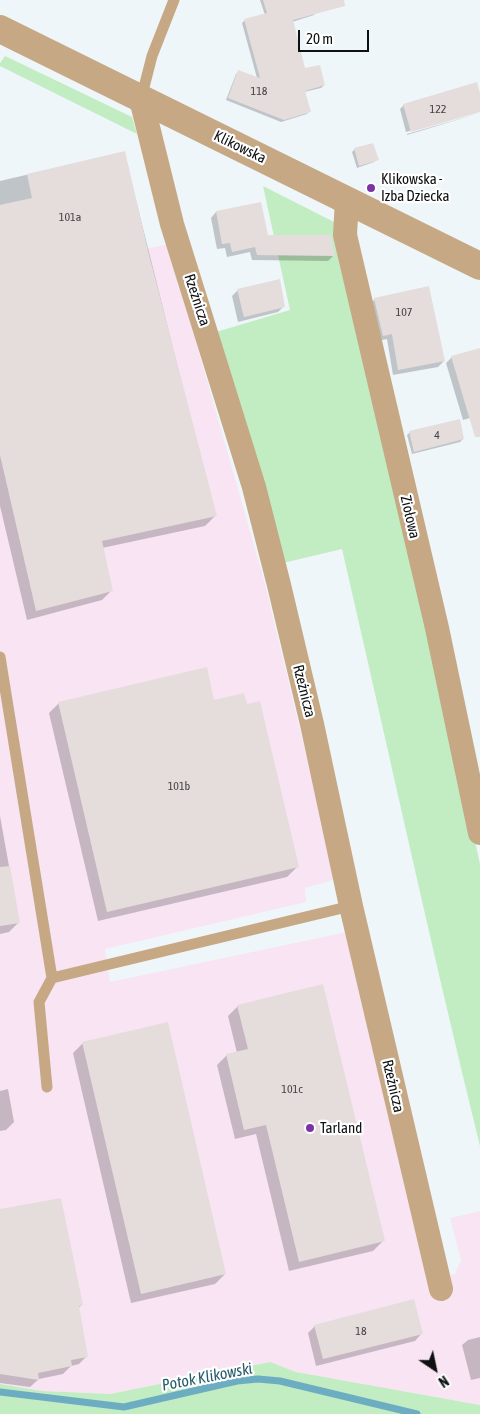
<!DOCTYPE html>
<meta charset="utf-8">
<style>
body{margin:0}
#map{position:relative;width:480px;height:1414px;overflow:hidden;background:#eff6fa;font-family:"Asap Condensed",sans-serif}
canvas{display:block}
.north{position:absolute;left:410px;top:1344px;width:50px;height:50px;-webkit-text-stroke:4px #fff;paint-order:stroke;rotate:146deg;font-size:14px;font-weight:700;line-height:20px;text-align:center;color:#0e1012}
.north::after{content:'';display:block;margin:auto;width:18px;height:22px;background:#0e1012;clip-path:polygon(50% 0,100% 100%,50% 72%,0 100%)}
.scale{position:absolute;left:298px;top:30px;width:71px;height:22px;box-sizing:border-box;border:2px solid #0e1012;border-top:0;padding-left:6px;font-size:15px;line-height:18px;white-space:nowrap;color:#0e1012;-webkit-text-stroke:4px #fff;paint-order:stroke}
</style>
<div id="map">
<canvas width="480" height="1414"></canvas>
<div class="north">N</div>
<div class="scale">20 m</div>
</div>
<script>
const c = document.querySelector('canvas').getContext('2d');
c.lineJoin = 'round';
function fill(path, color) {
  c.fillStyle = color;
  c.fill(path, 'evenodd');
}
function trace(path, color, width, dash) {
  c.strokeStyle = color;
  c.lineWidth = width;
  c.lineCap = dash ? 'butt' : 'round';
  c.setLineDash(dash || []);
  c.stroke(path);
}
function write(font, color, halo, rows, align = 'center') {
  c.font = font + ' "Asap Condensed",sans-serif';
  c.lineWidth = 4.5;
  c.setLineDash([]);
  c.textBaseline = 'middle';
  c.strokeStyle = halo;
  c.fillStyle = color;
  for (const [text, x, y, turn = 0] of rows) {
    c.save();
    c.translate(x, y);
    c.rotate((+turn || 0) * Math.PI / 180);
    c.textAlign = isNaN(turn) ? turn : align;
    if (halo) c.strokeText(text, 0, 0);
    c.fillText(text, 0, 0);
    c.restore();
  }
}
fill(new Path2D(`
 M168,244L264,580L336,879L305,888L306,902L105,949L110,982L347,932L433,1277L455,1274L461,1260L450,1218L480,1211V1405L296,1372L269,1362L110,1394L42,1391L0,1384V283Z`), '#f8e4f3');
fill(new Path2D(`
 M5,56L132,117L137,134L0,66V63Z
 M263,186L338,224L419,595L480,864V1146C431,947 388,748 342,549L283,563L216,332L290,310Z
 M270,1362L296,1372L480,1405V1414H0V1384L42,1391L110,1394Z`), '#c2ecc1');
fill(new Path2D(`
 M260,0H326L314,15L292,22L304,70L324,85L321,88L304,92L309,111L307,114L281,122L226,100L236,74L239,71L257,78L242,23L244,21L265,15Z
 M480,97V111L406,132L400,109L404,105Z
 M480,113L407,135V134Z
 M355,149L377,160L374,162L357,168L352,152Z
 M124,152L215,516L205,526L102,548L112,590L102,600L27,620L0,506V181Z
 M216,212L267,236L334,255L328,261L252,260L250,252L227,257L225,248L217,249L211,218Z
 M238,290L284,306L278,312L238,322L232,296Z
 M375,299L444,361L438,367L393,375L387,339L377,341L369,305Z
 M480,349V415L463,420L446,363L452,357Z
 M410,432L463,439L460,442L412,454L407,435Z
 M214,701L297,867L287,877L98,921L49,713L59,703Z
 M0,816L19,922L9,932L0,934Z
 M238,1006L383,1241L373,1251L289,1271L256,1134L235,1139L217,1065L227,1055L237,1053L228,1016Z
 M83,1043L225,1274L215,1284L131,1303L73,1053Z
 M8,1089L14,1122L6,1130L0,1131V1091Z
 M0,1210L82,1305L78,1308L87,1356L79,1364L71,1366L63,1374L39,1379L30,1387L0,1383Z
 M315,1326L422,1333L415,1341L316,1366L308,1333Z
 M480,1337V1378L471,1380L462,1345L468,1340Z`), '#0003');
trace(new Path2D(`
 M0,1392L124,1407L237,1381L258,1379L280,1381L417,1414`), '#6cadc2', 7);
fill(new Path2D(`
 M263,0H344L345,6L293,20L305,68L320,65L325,85L305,91L311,112L284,120L228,98L238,70L260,78L244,19L267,13Z
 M477,82L480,93V112L411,132L403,104Z
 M373,143L379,160L359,166L354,148Z
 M125,151L148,251L217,516L102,541L113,591L36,611L0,455V205L32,198L27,174Z
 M261,202L268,235H331L335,256L257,255L255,247L232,252L230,243L222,244L216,211Z
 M280,279L285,307L244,317L237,289Z
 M429,286L445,361L398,370L392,334L383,336L374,298Z
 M480,348V437H475L451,356Z
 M460,419L464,439L414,452L409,431Z
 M207,667L214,700L244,693L247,704L260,701L299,867L107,912L58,702Z
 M10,866L20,923L0,926V867Z
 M323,984L385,1241L299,1262L266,1125L244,1130L226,1054L248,1049L237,1005Z
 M168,1022L226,1274L141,1294L82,1042Z
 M61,1198L83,1305L79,1306L88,1357L71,1360L72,1366L38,1373L39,1380L0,1374V1209Z
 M414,1299L423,1334L323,1359L314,1325Z`), '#e5dddc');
trace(new Path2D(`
 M141,99L152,56L174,0
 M0,657L52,978L39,1002L47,1087
 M52,978L351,906`), '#c6a984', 11);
trace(new Path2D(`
 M141,99L172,224L254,487L279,585L312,724L351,906L441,1289
 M347,200L345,235L437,628L480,833`), '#c6a984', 24);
trace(new Path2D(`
 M0,29L480,266`), '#c6a984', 28);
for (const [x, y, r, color] of [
 [371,188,5,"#7c33a5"],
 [310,1128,5,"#7c33a5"]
]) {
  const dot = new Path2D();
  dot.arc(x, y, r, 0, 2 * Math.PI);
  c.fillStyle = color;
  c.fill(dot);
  trace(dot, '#fff', 2);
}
write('12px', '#444344', null, [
 ["118",259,91],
 ["122",438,109],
 ["101a",70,217],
 ["107",404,312],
 ["4",437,435],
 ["101b",179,786],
 ["101c",292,1089],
 ["18",361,1331]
]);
write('15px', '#0e1012', '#fff', [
 ["Klikowska",240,147,26],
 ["Rzeźnicza",197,300,72],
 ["Ziołowa",410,517,77],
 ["Rzeźnicza",304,691,76],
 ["Rzeźnicza",393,1086,77]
]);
write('15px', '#0e1012', '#fff', [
 ["Klikowska -",381,179],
 ["Izba Dziecka",381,196],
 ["Tarland",320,1128]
], 'left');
write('italic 16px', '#255b6b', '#fff', [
 ["Potok Klikowski",207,1377,-11]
]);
</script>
